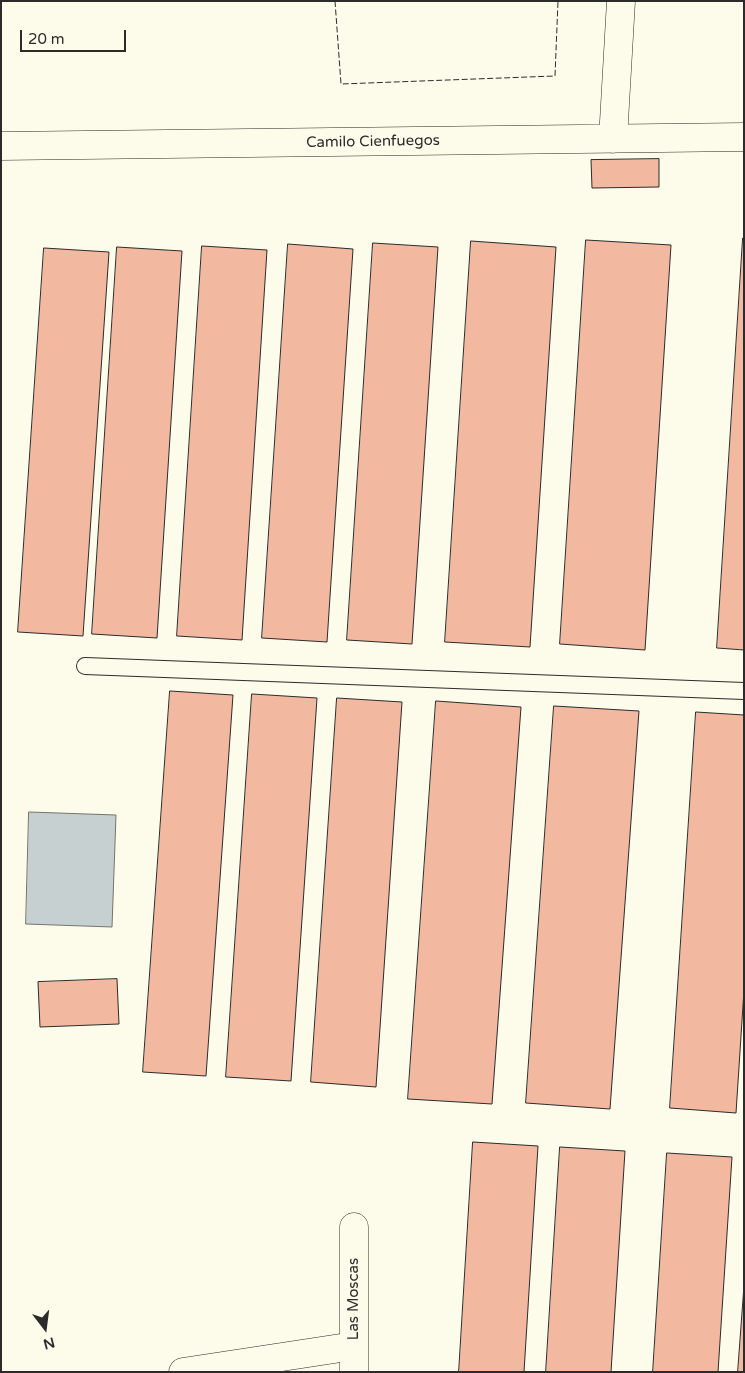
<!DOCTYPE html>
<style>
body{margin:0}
#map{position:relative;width:745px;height:1373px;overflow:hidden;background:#fdfbea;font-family:"Varela Round",sans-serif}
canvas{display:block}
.frame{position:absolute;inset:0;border:2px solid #2b2b2b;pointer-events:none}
.north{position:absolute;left:20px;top:1303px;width:50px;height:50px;-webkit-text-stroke:4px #fdfbea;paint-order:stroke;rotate:165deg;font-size:14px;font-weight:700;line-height:20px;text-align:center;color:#2b2b2b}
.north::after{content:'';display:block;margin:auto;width:18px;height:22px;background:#2b2b2b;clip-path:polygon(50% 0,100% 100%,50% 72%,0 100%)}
.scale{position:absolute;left:20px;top:30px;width:106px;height:22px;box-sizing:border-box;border:2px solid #2b2b2b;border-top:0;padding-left:6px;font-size:15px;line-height:18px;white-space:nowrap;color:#2b2b2b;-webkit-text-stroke:4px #fdfbea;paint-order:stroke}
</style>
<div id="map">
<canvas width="745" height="1373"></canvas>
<div class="frame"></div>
<div class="north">N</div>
<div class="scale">20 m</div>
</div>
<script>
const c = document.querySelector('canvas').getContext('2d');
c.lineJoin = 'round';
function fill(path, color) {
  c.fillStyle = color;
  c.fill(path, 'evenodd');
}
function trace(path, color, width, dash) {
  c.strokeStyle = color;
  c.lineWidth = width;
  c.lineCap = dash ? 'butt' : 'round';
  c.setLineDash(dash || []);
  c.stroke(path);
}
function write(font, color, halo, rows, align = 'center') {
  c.font = font + ' "Varela Round",sans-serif';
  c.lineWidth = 4;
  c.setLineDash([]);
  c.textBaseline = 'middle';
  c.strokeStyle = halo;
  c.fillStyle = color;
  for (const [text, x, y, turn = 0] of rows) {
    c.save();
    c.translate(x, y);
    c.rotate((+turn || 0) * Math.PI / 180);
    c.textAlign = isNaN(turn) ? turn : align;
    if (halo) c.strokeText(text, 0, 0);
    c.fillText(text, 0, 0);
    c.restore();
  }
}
const water = new Path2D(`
 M29,812L116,815L112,927L26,924Z`);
fill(water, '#c7d0d0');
trace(water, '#74746e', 1);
const building = new Path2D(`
 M659,159V187L592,188L591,160Z
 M743,238H744V650L717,648Z
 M586,240L671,245L645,650L560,644Z
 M471,241L556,247L530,647L445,642Z
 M373,243L438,247L412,644L347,640Z
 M288,244L353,249L327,642L262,638Z
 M202,246L267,250L242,640L177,636Z
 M117,247L182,251L157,638L92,634Z
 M44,248L109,252L83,636L18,632Z
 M170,691L233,695L206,1076L143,1072Z
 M252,694L317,698L291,1081L226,1077Z
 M337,698L402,702L376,1087L311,1082Z
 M436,701L521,707L492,1104L408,1099Z
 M554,706L639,711L610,1109L526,1103Z
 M696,712L744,715V990L736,1113L670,1108Z
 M117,979L119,1024L40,1027L38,982Z
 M473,1142L538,1146L524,1372H459Z
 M560,1147L625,1151L611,1372H546Z
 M667,1153L732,1157L718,1372H653Z
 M744,1286V1372H738Z`);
fill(building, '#f2b8a0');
trace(building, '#2b2b2b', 1);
const lane = new Path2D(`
 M85,666L744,691`);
const street = new Path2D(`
 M183,1372L354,1346
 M354,1372V1227`);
const secondary = new Path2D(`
 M613,139L621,1
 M1,146L744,137`);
trace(lane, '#2b2b2b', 18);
trace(street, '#2b2b2b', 29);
trace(secondary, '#2b2b2b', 29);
trace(lane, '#fdfbea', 16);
trace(street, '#fdfbea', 28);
trace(secondary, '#fdfbea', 28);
trace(new Path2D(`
 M335,1L341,84L555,76L558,1`), '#2b2b2b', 1, [6, 2.5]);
write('15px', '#2b2b2b', '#fdfbea', [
 ["Camilo Cienfuegos",373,142,-1],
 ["Las Moscas",354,1299,-90]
]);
</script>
